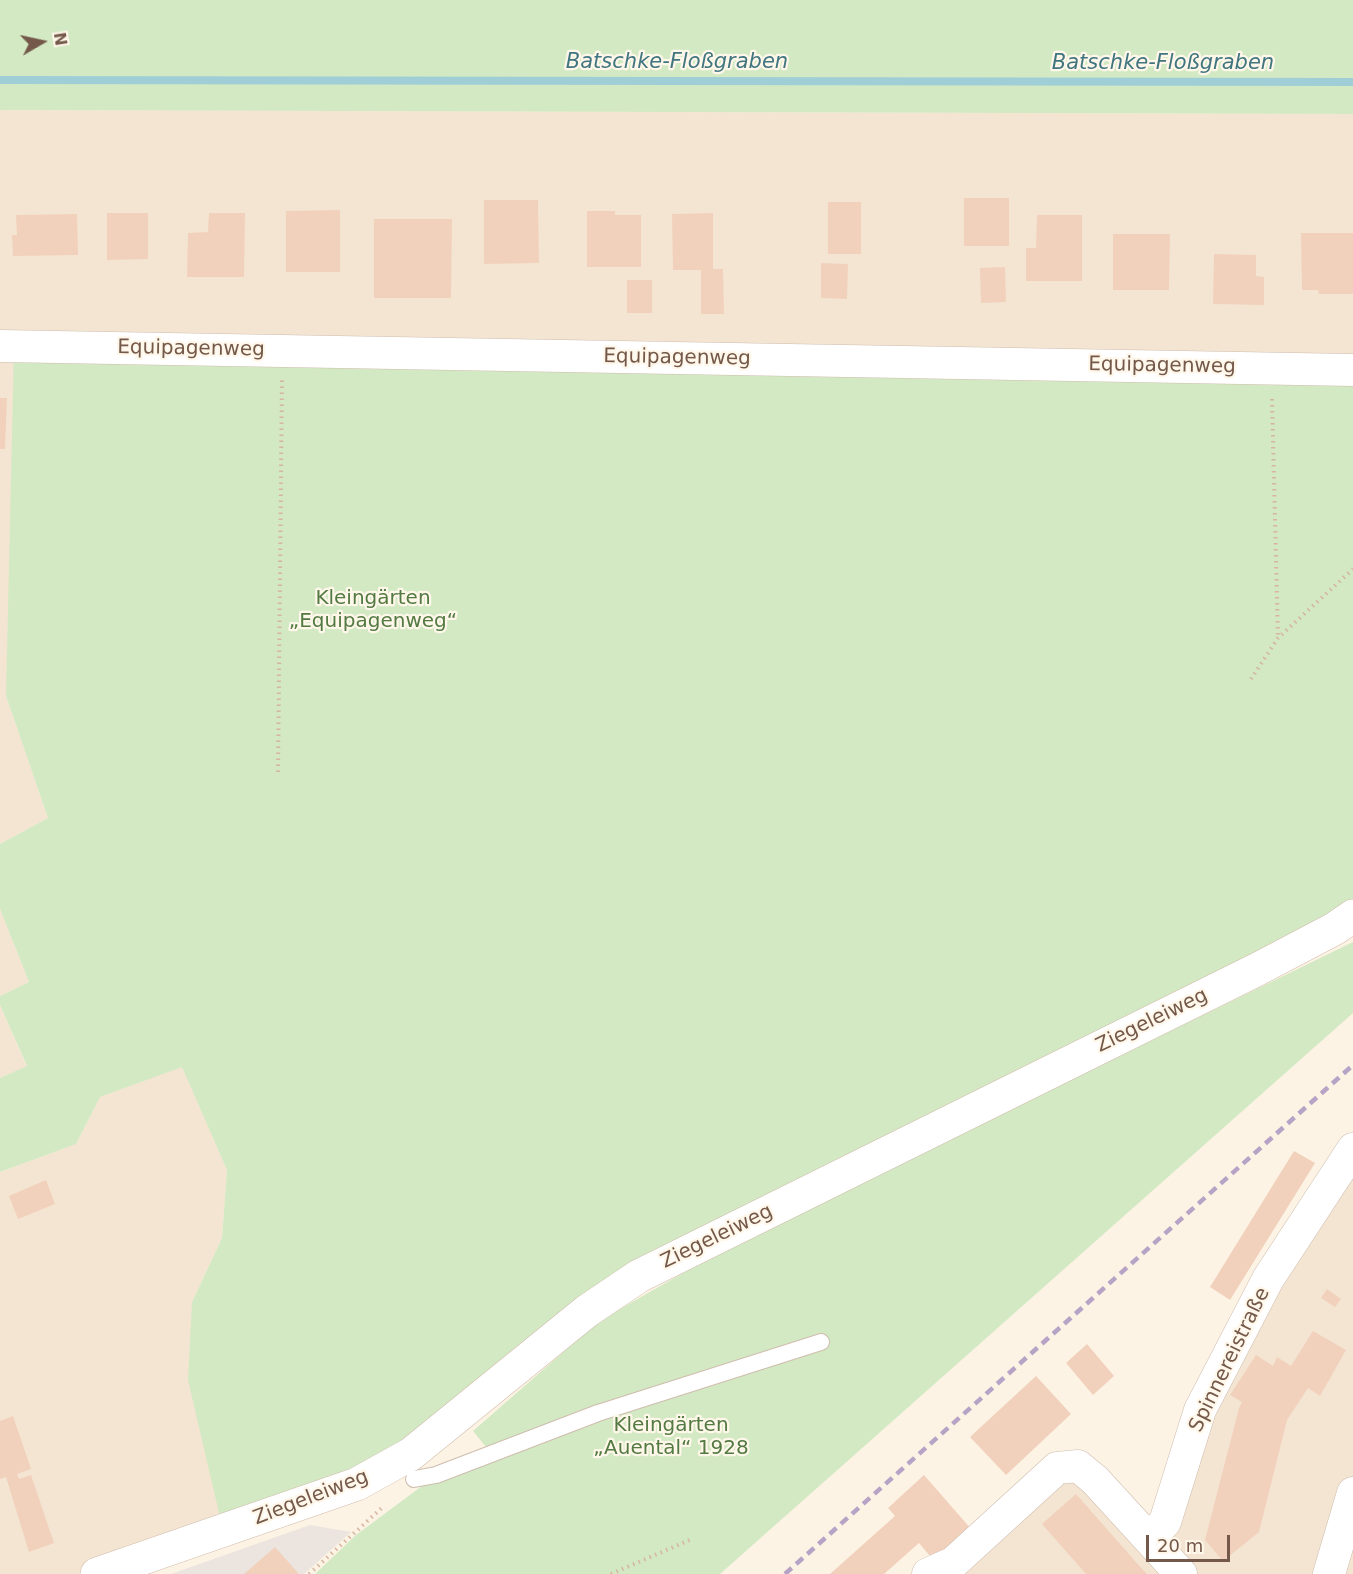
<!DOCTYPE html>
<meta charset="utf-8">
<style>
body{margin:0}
#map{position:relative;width:1353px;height:1574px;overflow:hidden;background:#fcf3e4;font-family:"DejaVu Sans",sans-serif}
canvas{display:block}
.north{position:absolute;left:12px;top:12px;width:60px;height:60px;-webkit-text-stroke:4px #fff7ea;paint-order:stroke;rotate:81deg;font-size:16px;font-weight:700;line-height:24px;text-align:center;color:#74594a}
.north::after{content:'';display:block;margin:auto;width:21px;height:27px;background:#74594a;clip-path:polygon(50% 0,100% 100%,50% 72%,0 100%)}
.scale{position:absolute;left:1146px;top:1535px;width:84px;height:27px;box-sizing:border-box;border:3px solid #74594a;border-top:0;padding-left:8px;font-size:18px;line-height:21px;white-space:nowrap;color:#74594a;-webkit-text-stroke:4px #fff7ea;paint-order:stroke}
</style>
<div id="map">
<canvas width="1353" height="1574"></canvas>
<div class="north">N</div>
<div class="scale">20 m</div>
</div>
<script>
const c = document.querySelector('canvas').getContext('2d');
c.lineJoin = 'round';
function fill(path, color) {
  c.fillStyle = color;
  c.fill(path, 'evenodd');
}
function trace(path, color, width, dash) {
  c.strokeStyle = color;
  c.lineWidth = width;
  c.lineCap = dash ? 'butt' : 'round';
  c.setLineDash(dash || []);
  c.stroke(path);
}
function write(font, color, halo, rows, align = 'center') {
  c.font = font + ' "DejaVu Sans",sans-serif';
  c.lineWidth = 4.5;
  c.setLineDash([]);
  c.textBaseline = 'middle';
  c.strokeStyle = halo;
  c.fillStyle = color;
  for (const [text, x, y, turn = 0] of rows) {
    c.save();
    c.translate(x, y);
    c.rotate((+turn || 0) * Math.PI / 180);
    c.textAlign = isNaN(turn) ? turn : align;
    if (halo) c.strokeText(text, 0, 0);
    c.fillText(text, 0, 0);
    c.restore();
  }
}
fill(new Path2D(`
 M0,110L1353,114V370L6,696L48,818L0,844Z
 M0,909L29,982L0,996Z
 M0,1005L27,1067L0,1078Z
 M182,1066L227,1170L222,1238L192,1302L223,1530L97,1574H0V1172L76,1144L100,1097Z
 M1353,1149V1574H928L1057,1468L1150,1538L1200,1410Z`), '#f4e5d3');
fill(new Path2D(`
 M310,1525L351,1532L304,1574H171Z`), '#ece5df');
fill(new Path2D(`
 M0,0H1353V114L0,110Z
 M14,346L1353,370V916L639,1276L427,1442L223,1530L188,1380L192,1302L222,1238L227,1170L182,1067L100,1097L76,1144L0,1172V1078L27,1066L0,1005V996L29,982L0,909V844L48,818L6,696Z
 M1353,942V1013L720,1574H315L356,1535L426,1483L486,1447L473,1431L599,1321L732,1245Z`), '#d2e9c3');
trace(new Path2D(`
 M0,80L1353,82`), '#9fced7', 8);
fill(new Path2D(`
 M964,198H1009V246H964Z
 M484,200H538L539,263L484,264Z
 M828,202H861V254H828Z
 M340,210V272H286V211Z
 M587,211H615V215H641V267H587Z
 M107,213H148V259L107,260Z
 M209,213H245L244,277H187L188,233L208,232Z
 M713,213V269H723L724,314H701V270H673L672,214Z
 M77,214L78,255L13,256L12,235H17L16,215Z
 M1037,215H1082V281H1026V248H1036Z
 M374,219H452L451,298H374Z
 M1301,233H1353V294H1319L1318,290H1302Z
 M1113,234H1170L1169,290H1113Z
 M1214,254L1256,255V276L1264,277V305L1213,304Z
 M821,263L848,264L847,299L821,298Z
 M1005,267L1006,302L981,303L980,268Z
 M627,280H652V313H627Z
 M0,398H7L5,449H0Z
 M1294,1151L1315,1163L1230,1300L1210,1287Z
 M46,1180L55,1204L18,1219L9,1196Z
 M1327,1289L1341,1299L1335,1307L1321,1298Z
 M1313,1331L1346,1350L1320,1396L1308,1388L1287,1420L1259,1532L1223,1561L1205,1540L1239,1408L1242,1402L1230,1395L1256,1355L1273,1366L1277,1357L1291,1366Z
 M1087,1344L1114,1376L1093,1395L1066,1363Z
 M1036,1376L1071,1414L1006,1475L970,1437Z
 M13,1416L31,1469L17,1474L19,1479L31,1475L54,1543L29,1552L6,1477L0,1479V1421Z
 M924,1475L972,1530L935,1562L919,1543L884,1574H830L895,1516L888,1508Z
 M1076,1494L1135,1561L1147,1574H1086L1042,1524Z
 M275,1547L299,1574H244Z`), '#f1d1bc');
const service = new Path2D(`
 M414,1479L436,1475L598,1413L821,1342`);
const minor = new Path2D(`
 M0,346L1353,370
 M1150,1538L1165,1522L1200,1410L1268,1279L1353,1149
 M928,1574L953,1563L1057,1468L1078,1466L1095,1480L1181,1574
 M1329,1574L1353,1493`);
const secondary = new Path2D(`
 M97,1574L357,1484L411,1454L587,1311L639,1276L1256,970L1334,929L1353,916`);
trace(service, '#cfbdae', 18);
trace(minor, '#cfbdae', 33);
trace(secondary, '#d2bcab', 34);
trace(new Path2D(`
 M1272,399L1278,638
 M1251,679L1278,638L1353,569
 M278,772L282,379
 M309,1574L384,1506
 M611,1574L692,1539`), '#d6b59f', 4, [1.5, 4.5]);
trace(service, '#fff', 16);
trace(minor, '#fff', 32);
trace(secondary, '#fff', 33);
trace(new Path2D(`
 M785,1574L1353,1065`), '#b6a3c5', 4.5, [9, 6]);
write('20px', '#74594a', '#fff7ea', [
 ["Equipagenweg",191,349,1],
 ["Equipagenweg",677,358,1],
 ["Equipagenweg",1162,366,1],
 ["Ziegeleiweg",1152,1021,-26],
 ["Ziegeleiweg",717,1237,-26],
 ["Spinnereistraße",1230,1360,-64],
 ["Ziegeleiweg",311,1498,-21]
]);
write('20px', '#537a42', '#fff7ea', [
 ["Kleingärten",373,599],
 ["„Equipagenweg“",373,622],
 ["Kleingärten",671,1426],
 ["„Auental“ 1928",671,1449]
]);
write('italic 21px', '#417681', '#fff7ea', [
 ["Batschke‐Floßgraben",677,63],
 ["Batschke‐Floßgraben",1163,64]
]);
</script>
